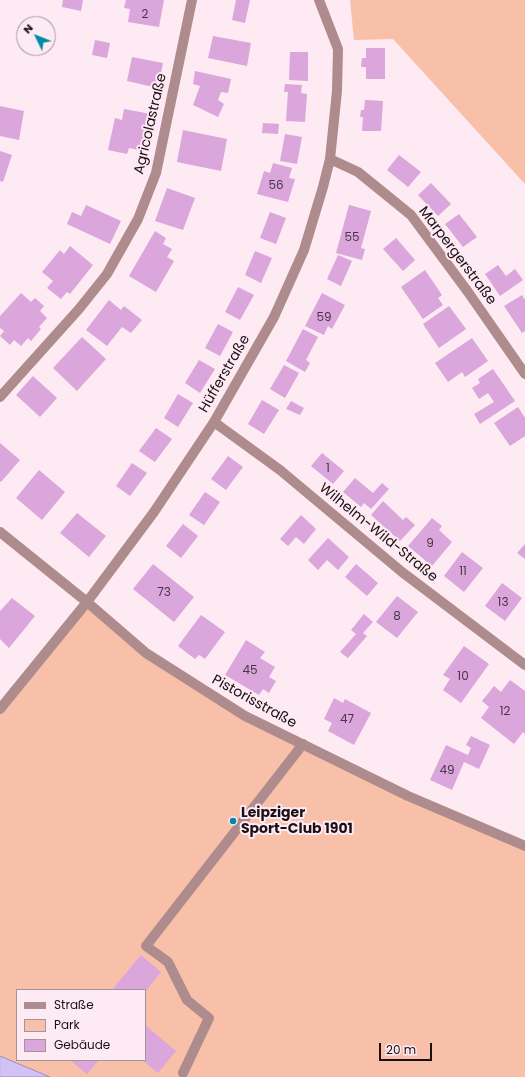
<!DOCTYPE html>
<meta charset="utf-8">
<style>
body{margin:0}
#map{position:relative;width:525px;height:1077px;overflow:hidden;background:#fdeaf2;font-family:Poppins,sans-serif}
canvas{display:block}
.legend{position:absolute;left:16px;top:989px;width:130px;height:72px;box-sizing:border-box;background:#fdeaf2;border:1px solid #a3939a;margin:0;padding:5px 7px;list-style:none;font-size:12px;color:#1b1015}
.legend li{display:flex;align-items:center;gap:8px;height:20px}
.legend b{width:20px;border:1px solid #a3939a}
.north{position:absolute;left:16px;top:16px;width:40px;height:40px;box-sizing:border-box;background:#fdeaf2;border:1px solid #a3939a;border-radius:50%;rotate:313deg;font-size:11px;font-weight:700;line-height:16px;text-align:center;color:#1b1015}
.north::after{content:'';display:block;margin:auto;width:14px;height:18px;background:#008aa9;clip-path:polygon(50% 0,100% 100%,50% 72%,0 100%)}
.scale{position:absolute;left:379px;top:1043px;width:53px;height:18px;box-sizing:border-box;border:2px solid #1b1015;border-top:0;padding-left:5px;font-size:12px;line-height:14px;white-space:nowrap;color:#1b1015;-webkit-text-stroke:3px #fdeaf2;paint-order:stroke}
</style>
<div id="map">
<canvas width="525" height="1077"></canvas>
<ul class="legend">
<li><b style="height:5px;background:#ae8b8c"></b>Straße</li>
<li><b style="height:11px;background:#f8c0a9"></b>Park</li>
<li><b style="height:11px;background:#daa6dc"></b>Gebäude</li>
</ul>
<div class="north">N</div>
<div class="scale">20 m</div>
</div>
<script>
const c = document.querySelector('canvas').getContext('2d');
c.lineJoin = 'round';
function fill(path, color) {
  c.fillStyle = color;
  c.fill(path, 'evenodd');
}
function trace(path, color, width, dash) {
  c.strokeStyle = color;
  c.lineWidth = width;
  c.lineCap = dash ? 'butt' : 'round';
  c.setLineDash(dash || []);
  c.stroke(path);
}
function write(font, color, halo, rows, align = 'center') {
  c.font = font + ' Poppins,sans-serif';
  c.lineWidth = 4;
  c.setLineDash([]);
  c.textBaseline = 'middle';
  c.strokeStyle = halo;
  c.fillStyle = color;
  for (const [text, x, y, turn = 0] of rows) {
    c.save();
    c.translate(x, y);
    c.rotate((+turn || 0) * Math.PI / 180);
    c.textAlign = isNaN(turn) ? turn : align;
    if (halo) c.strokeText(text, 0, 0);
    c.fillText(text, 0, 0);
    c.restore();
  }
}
fill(new Path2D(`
 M350,0H525V184L393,39L354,40Z
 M87,602L146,653L245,716L525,846V1077H50L0,1056V709ZM17,990H145V1060H17Z`), '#f8c0a9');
const water = new Path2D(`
 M0,1056L50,1077H0Z`);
fill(water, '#d2c1f6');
trace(water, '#9b8cb2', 1);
fill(new Path2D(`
 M63,0H83L81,11L62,7Z
 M126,0H164L159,27L128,22L130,9L124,8Z
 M236,0H250L245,23L232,20Z
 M213,36L251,43L247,66L208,58Z
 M95,40L110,43L107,58L92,55Z
 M366,48H385V79H366V67H361L362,58H366Z
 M290,52H308V81L289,80Z
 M132,57L163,63L158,88L127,81Z
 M195,71L231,79L228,93L221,92L218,100L224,104L218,117L193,105L200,86L193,84Z
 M285,84L302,85L301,93L307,94L305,122L286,121L288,92H284Z
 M365,100L383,101L381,131H362L363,117H360L361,110H364Z
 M0,106L24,111L19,140L0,136Z
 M124,109L151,114L143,151L129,148L127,154L108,150L115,118L122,120Z
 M263,123L279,124L278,134L262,133Z
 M183,130L227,139L221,171L177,162Z
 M285,134L302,137L297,164L280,161Z
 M0,151L12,155L3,182L0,181Z
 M399,155L421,172L408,187L387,170Z
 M273,163L292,168L289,178L295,179L288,202L257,194L264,171L270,173Z
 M431,183L451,204L438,216L418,195Z
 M167,188L195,198L183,230L155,221Z
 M86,205L121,221L110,244L67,224L72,212L81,216Z
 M349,205L371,211L361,248L365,249L362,260L336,253Z
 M270,212L286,218L276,244L260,238Z
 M459,214L477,237L463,247L445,224Z
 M155,231L166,238L163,244L172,249L167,257L174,261L156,292L129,276Z
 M396,238L415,260L403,271L383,249Z
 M70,246L93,265L70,294L67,292L61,299L47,288L53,281L42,272L60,250L64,254Z
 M255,251L272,258L261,283L245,275Z
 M338,255L352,261L341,286L327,279Z
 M498,265L506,276L515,269L523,280L500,296L485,274Z
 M425,270L442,295L438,298L443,305L423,319L401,287Z
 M238,287L254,295L240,320L225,312Z
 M21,293L31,302L35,298L44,306L40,311L47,318L39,327L41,329L31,341L28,338L21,346L14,340L10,345L0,336L4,331L0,328V316Z
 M322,293L345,305L332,329L328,326L324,335L305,326Z
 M522,295L525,300V331L522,333L504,306Z
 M109,300L121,310L124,306L142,320L131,333L122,327L107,346L86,330Z
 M449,306L466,329L439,348L423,324Z
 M218,324L233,332L220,356L205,348Z
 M303,329L318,337L306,360L310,363L305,372L286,361Z
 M82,337L106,359L77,391L53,368Z
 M472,338L488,361L465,377L462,372L448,382L435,363Z
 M199,360L215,369L200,393L185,383Z
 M284,365L299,373L285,398L270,389Z
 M493,369L515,401L480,424L474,414L494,402L488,393L479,399L472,388L480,383L478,379Z
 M33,376L57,398L40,417L16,395Z
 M178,394L193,403L178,427L164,418Z
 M262,400L279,410L264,434L248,424Z
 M291,401L304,408L300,415L286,409Z
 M518,407L525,418V436L510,446L494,423Z
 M156,428L172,439L155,462L139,451Z
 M0,443L20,460L1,482L0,481Z
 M322,453L344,471L333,484L311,466Z
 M228,456L243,467L226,490L211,479Z
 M132,463L147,473L130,496L116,486Z
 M39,470L65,492L42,520L16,498Z
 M355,478L373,493L382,483L389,489L371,509L364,503L361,507L343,492Z
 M205,492L220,502L204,525L189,515Z
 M383,501L403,520L406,517L415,525L400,541L371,515Z
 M77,513L106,536L89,557L60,533Z
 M301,515L316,529L304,544L296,537L288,546L280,539Z
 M432,518L442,526L439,530L452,542L432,566L408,546Z
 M183,524L198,536L181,558L166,546Z
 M328,538L349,557L338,570L327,560L318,570L308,560Z
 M525,544V559L517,553Z
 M462,552L483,568L464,592L444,576Z
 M153,564L194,597L174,622L133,589Z
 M356,564L378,583L367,596L345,577Z
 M502,583L522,598L505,621L485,606Z
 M397,596L418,612L397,638L376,622Z
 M12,598L35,616L9,648L0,639V611Z
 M364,614L373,622L363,633L367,636L348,658L340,652L356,634L351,630Z
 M201,615L225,632L205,659L199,655L195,659L178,646Z
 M246,640L265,652L260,658L275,667L269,677L276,681L269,693L263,689L259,695L225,675Z
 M464,646L489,664L461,703L443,690L450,679L443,675Z
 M510,680L525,691V734L523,732L514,744L481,718L489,707L482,701L494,686L501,692Z
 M334,698L343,703L345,699L371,713L354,745L328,731L332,723L324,719Z
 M471,736L490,745L479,769L464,762L452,790L430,780L446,745L468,755L471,748L466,745Z
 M141,955L161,972L145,992V990H112Z
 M145,1025L176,1051L158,1073L142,1060H145Z
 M70,1060H99L87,1074Z`), '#daa6dc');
trace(new Path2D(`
 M183,1073L209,1018L187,1000L168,962L146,946L303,744`), '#ae8b8c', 10);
trace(new Path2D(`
 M330,159L358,172L411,215L468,292L525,374
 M0,397L79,309L107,274L138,219L156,173L192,0
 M214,422L280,470L402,572L525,665
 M0,532L87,602L146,653L245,716L408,796L525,846
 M0,709L87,602L154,512L214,422L274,317L304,250L323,187L330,159L337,91L338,49L319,0`), '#ae8b8c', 10);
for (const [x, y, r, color] of [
 [233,821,4,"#008aa9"]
]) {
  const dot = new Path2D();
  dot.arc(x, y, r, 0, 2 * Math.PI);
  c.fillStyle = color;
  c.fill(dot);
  trace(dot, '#fdeaf2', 1.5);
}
write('12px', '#4b3647', null, [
 ["2",145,15],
 ["56",276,186],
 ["55",352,238],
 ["59",324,318],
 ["1",328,469],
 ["9",430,544],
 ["11",463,572],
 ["73",164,593],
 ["13",503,603],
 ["8",397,617],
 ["45",250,671],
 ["10",463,677],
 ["12",505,712],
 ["47",347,720],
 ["49",447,771]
]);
write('14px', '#1b1015', '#fdeaf2', [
 ["Agricolastraße",151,124,-77],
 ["Marpergerstraße",457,256,53],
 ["Hüfferstraße",225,374,-60],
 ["Wilhelm-Wild-Straße",378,533,39],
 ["Pistorisstraße",254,702,29]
]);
write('bold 14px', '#1b1015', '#fdeaf2', [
 ["Leipziger",241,813],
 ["Sport-Club 1901",241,829]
], 'left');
</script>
